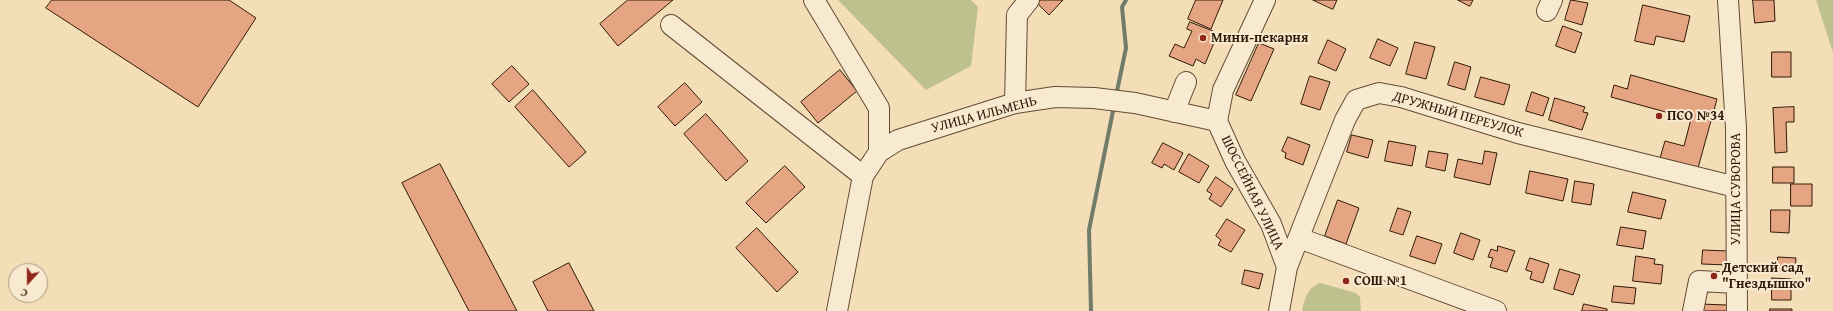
<!DOCTYPE html>
<meta charset="utf-8">
<style>
body{margin:0}
#map{position:relative;width:1833px;height:311px;overflow:hidden;background:#f4deb8;font-family:"Gentium Book Plus",serif}
canvas{display:block}
.north{position:absolute;left:8px;top:263px;width:40px;height:40px;box-sizing:border-box;background:#f8ead1;border:1px solid #a89781;border-radius:50%;rotate:201deg;font-size:11px;font-weight:700;line-height:16px;text-align:center;color:#301a08}
.north::after{content:'';display:block;margin:auto;width:14px;height:18px;background:#8f2418;clip-path:polygon(50% 0,100% 100%,50% 72%,0 100%)}
</style>
<div id="map">
<canvas width="1833" height="311"></canvas>
<div class="north">С</div>
</div>
<script>
const c = document.querySelector('canvas').getContext('2d');
c.lineJoin = 'round';
function fill(path, color) {
  c.fillStyle = color;
  c.fill(path, 'evenodd');
}
function trace(path, color, width, dash) {
  c.strokeStyle = color;
  c.lineWidth = width;
  c.lineCap = dash ? 'butt' : 'round';
  c.setLineDash(dash || []);
  c.stroke(path);
}
function write(font, color, halo, rows, align = 'center') {
  c.font = font + ' "Gentium Book Plus",serif';
  c.lineWidth = 4;
  c.setLineDash([]);
  c.textBaseline = 'middle';
  c.strokeStyle = halo;
  c.fillStyle = color;
  for (const [text, x, y, turn = 0] of rows) {
    c.save();
    c.translate(x, y);
    c.rotate((+turn || 0) * Math.PI / 180);
    c.textAlign = isNaN(turn) ? turn : align;
    if (halo) c.strokeText(text, 0, 0);
    c.fillText(text, 0, 0);
    c.restore();
  }
}
fill(new Path2D(`
 M838,0H971L978,7L971,66L926,90Z
 M1816,0H1833V53Z
 M1320,283L1356,293L1360,297L1361,311H1302C1305,298 1307,288 1320,283Z`), '#bec18d');
trace(new Path2D(`
 M1116,96L1126,48L1122,7L1126,0
 M1091,311L1089,230L1114,106`), '#717b69', 4);
const building = new Path2D(`
 M52,0H229L256,18L198,107L46,8Z
 M628,0H673L618,46L600,24Z
 M1038,0H1063L1049,15L1036,2Z
 M1196,0H1223L1211,29L1188,19Z
 M1313,0H1337L1333,9Z
 M1458,0H1473L1470,6Z
 M1571,0L1588,3L1582,25L1565,20Z
 M1753,0H1774L1775,21L1755,23Z
 M1643,5L1690,16L1684,42L1656,36L1654,45L1635,41Z
 M1190,22L1213,31L1211,36L1216,38L1205,64L1196,59L1193,66L1169,56L1175,44L1184,48L1192,31L1187,29Z
 M1563,26L1582,33L1575,53L1556,46Z
 M1378,39L1398,48L1390,66L1370,58Z
 M1328,40L1346,49L1336,71L1318,63Z
 M1415,42L1435,47L1426,79L1406,74Z
 M1259,43L1274,49L1251,101L1236,95Z
 M1772,52H1791V77H1772Z
 M1455,62L1471,67L1465,90L1448,85Z
 M512,66L529,84L509,102L492,84Z
 M840,70L857,91L818,123L801,102Z
 M1631,75L1717,99L1698,168L1660,158L1665,141L1684,146L1691,119L1611,97L1614,85L1627,89Z
 M1310,76L1330,82L1320,110L1301,104Z
 M1481,77L1510,85L1504,105L1475,97Z
 M685,83L702,102L675,126L658,107Z
 M533,90L586,152L569,167L515,107Z
 M1532,92L1549,98L1543,116L1526,111Z
 M1555,98L1585,107L1583,112L1588,113L1582,130L1549,120Z
 M1794,107V122H1786L1787,152L1775,153L1773,108Z
 M706,114L748,161L726,181L684,134Z
 M1352,135L1373,140L1368,158L1347,152Z
 M1288,137L1310,145L1303,165L1285,158L1286,153L1282,151Z
 M1389,141L1416,146L1412,166L1385,161Z
 M1163,143L1183,153L1174,170L1164,164L1162,168L1152,163Z
 M1429,151L1448,154L1445,171L1426,167Z
 M1485,151L1497,153L1490,185L1454,177L1458,159L1482,164Z
 M1189,154L1209,166L1199,183L1179,172Z
 M440,164L517,311H469L402,183Z
 M785,166L805,187L766,223L746,203Z
 M1773,167H1794V183H1773Z
 M1530,171L1568,179L1563,201L1526,193Z
 M1216,177L1233,189L1221,207L1209,199L1212,194L1207,191Z
 M1575,181L1594,184L1591,205L1572,202Z
 M1791,184H1812V206H1791Z
 M1633,192L1666,200L1661,219L1628,212Z
 M1338,200L1359,208L1346,244L1325,236Z
 M1398,208L1411,212L1403,235L1390,231Z
 M1771,210H1790L1789,233L1771,232Z
 M1227,219L1245,230L1231,252L1218,245L1221,240L1216,236Z
 M1621,227L1646,231L1643,249L1617,245Z
 M757,228L798,272L777,292L736,248Z
 M1461,233L1480,240L1473,260L1454,253Z
 M1417,236L1442,244L1435,264L1410,256Z
 M1498,246L1515,251L1507,272L1490,267L1493,258L1488,257L1491,249L1497,251Z
 M1703,250L1728,251V265L1702,264Z
 M1636,256L1655,259L1654,264L1663,265L1661,284L1633,281Z
 M1778,257L1796,258L1795,272L1777,271Z
 M1530,258L1549,264L1543,283L1530,279L1532,272L1526,270Z
 M569,263L594,311H548L533,282Z
 M1560,269L1580,275L1573,295L1554,289Z
 M1245,270L1263,274L1259,289L1242,284Z
 M1772,278L1791,279V300H1772Z
 M1614,286L1636,288L1634,304L1612,302Z
 M1584,304L1607,309V311H1582Z
 M1700,304L1727,305V311H1700Z
 M1770,309H1792V311H1770Z`);
fill(building, '#e6a582');
trace(building, '#301a08', 1);
const minor = new Path2D(`
 M814,0L879,108V152
 M1728,0L1736,128L1737,311
 M1547,11L1552,0
 M671,25L863,176
 M1015,103L1017,15L1029,0
 M1174,112L1186,82
 M1217,121L1235,161L1271,224L1287,267L1279,311
 M1217,121L1223,90L1265,0
 M1299,238L1496,311
 M1287,267L1345,120L1356,100L1379,93L1401,97L1518,133L1736,187
 M837,311L863,176L879,152L898,140L1015,103L1055,97L1094,98L1135,103L1217,121
 M1693,311L1699,281L1736,283`);
trace(minor, '#614b34', 22);
trace(minor, '#f8ead1', 20);
for (const [x, y, r, color] of [
 [1203,38,4,"#8f2418"],
 [1659,116,4,"#8f2418"],
 [1714,276,4,"#8f2418"],
 [1346,281,4,"#8f2418"]
]) {
  const dot = new Path2D();
  dot.arc(x, y, r, 0, 2 * Math.PI);
  c.fillStyle = color;
  c.fill(dot);
  trace(dot, '#f8ead1', 1.5);
}
write('bold 14px', '#301a08', '#f8ead1', [
 ["Мини-пекарня",1211,38],
 ["ПСО №34",1667,116],
 ["Детский сад",1722,268],
 ["\"Гнездышко\"",1722,284],
 ["СОШ №1",1354,281]
], 'left');
write('14px', '#301a08', '#f8ead1', [
 ["УЛИЦА ИЛЬМЕНЬ",984,115,-15],
 ["ДРУЖНЫЙ ПЕРЕУЛОК",1458,115,16],
 ["УЛИЦА СУВОРОВА",1736,189,-90],
 ["ШОССЕЙНАЯ УЛИЦА",1252,193,64]
]);
</script>
